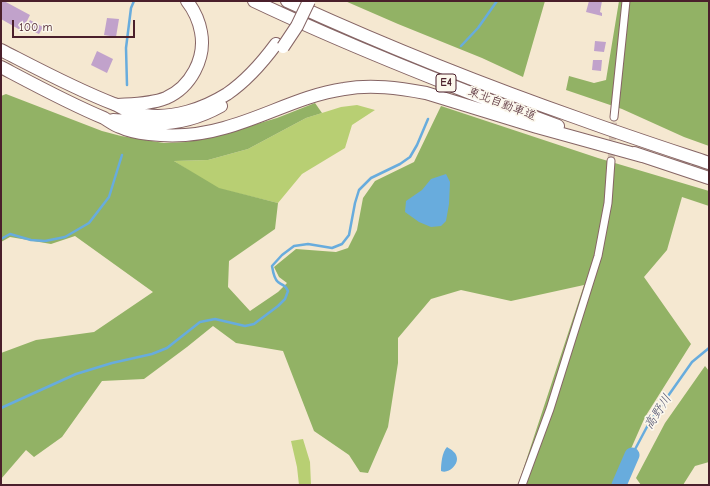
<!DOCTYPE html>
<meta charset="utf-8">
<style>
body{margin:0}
#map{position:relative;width:710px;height:486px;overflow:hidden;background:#f5e8d1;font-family:"Comic Neue",sans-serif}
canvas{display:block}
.frame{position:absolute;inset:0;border:2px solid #4a1f2b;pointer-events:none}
.scale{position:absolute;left:12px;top:20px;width:123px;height:18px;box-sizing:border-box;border:2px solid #4a1f2b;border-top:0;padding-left:5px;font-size:12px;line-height:14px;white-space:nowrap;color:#4a1f2b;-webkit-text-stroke:3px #fbf7ec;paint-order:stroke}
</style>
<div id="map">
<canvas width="710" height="486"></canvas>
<div class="frame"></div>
<div class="scale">100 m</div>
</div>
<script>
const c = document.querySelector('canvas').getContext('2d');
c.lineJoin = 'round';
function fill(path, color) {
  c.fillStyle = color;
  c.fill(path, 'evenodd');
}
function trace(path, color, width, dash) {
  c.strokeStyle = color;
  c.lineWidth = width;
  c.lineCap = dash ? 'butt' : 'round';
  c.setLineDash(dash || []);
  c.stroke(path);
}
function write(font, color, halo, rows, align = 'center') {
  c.font = font + ' "Comic Neue","Klee One",sans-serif';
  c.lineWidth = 3.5;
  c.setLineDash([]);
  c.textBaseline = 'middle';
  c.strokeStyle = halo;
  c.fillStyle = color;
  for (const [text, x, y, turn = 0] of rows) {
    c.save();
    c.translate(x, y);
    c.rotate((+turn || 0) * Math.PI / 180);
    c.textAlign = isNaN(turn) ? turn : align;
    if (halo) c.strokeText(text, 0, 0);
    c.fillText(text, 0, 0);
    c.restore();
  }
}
fill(new Path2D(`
 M357,105L375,110L352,125L345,148L302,174L278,203L216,188L174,161L208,160L248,149L306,118L341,107Z
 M303,439L310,462L311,485H299L297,467L291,441Z`), '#b8cf73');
fill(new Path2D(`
 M345,1H545L523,77L482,58L398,24Z
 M619,1H709V146L684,137L622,109L566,90L569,76L594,83L606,80Z
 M6,94L102,131L121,136L164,143L186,142L223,134L277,118L315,103L322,113L306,118L248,149L208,160L174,161L219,188L278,203L275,229L229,261L228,287L250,311L278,292L287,283L279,277L274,267L296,249L336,252L348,248L357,230L363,198L375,181L414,162L441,106L598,158L709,191V206L682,197L667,250L644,277L691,344L645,417L615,485H518L584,285L511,301L461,290L431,299L398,338V363L388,427L368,473L360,472L349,455L314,431L283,351L236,343L213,326L187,347L144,379L102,381L62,437L34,457L26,450L1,479V353L36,340L94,332L153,292L75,236L51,244L10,237L1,242V96Z
 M705,366L709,371V462L695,466L683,485H641L636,478L665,423Z`), '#92b265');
fill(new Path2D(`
 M446,174L450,182L449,204L446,221L441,226L431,227L419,222L405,212L406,201L422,190L431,179Z
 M447,447C452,450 457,453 457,459C457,466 448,474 441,471C441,464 442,452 447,447Z`), '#68acdd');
trace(new Path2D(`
 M461,46L478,28L497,1
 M127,85L126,48L131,8L134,1
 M1,239L10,234L31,240L45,241L65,237L89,223L109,197L122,155
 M1,408L76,374L112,363L152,354L167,348L200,322L215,319L245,326L254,324L278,306L285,299L288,291C284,283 284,287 278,282C274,279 273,272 272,266L282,255L294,246L308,244L332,248L342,244L349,235L355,203L359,190L371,178L400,164L410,157L417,145L428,119
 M632,455L649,423L692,362L709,348`), '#68acdd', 2.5);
trace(new Path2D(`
 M619,485L632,455`), '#68acdd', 15);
fill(new Path2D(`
 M1,1H4L30,15L22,31L1,19Z
 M589,1H602L600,12L602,13V16L586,12Z
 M107,18L119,19L116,37L104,35Z
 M30,20L43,27L39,34L26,28Z
 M595,41L606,42L604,52L594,51Z
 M97,51L113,59L107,73L91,65Z
 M593,60H602L601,71L592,70Z`), '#c1a2cb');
trace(new Path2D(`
 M611,161L614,117`), '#d3c0b0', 7, [7, 3.5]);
const street = new Path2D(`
 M614,117L626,1
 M522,485L550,409L598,256L608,203L611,161`);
const highway = new Path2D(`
 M254,1C353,48 455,88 558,126
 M287,1C383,45 483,85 583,120C624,135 667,149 709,163
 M1,50C38,69 75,89 114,104C120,106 125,110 130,112C135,114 141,114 145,115C173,119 203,109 227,94C246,81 262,63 276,44
 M1,67C35,85 68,103 104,118C109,121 114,125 120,127C128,131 139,133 149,134C174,137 200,135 224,128C265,117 302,95 344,89C371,84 399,88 426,93L537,127L642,156
 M118,105C134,104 151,104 166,98C191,87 206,58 201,32C199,21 194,10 187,1
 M113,120C122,120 131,122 140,123C169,126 196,120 221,106
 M634,153L709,178`);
trace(street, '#866565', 9);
trace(highway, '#866565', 14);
trace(street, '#fff', 7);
trace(highway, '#fff', 12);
const highwayBridge = new Path2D(`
 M283,47L297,26L309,1`);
trace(highwayBridge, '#866565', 14, []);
trace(highwayBridge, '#fff', 12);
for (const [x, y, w] of [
 [446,83,20]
]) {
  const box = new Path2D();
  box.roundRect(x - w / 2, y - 9, w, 18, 3);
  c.fillStyle = '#fbf7ec';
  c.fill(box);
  trace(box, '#4a1f2b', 1);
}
write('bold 11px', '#4a1f2b', null, [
 ["E4",446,83]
]);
write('12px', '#4a1f2b', '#fbf7ec', [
 ["東北自動車道",502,104,21]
]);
write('italic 13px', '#565772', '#fbf7ec', [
 ["高野川",658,412,-57]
]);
</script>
